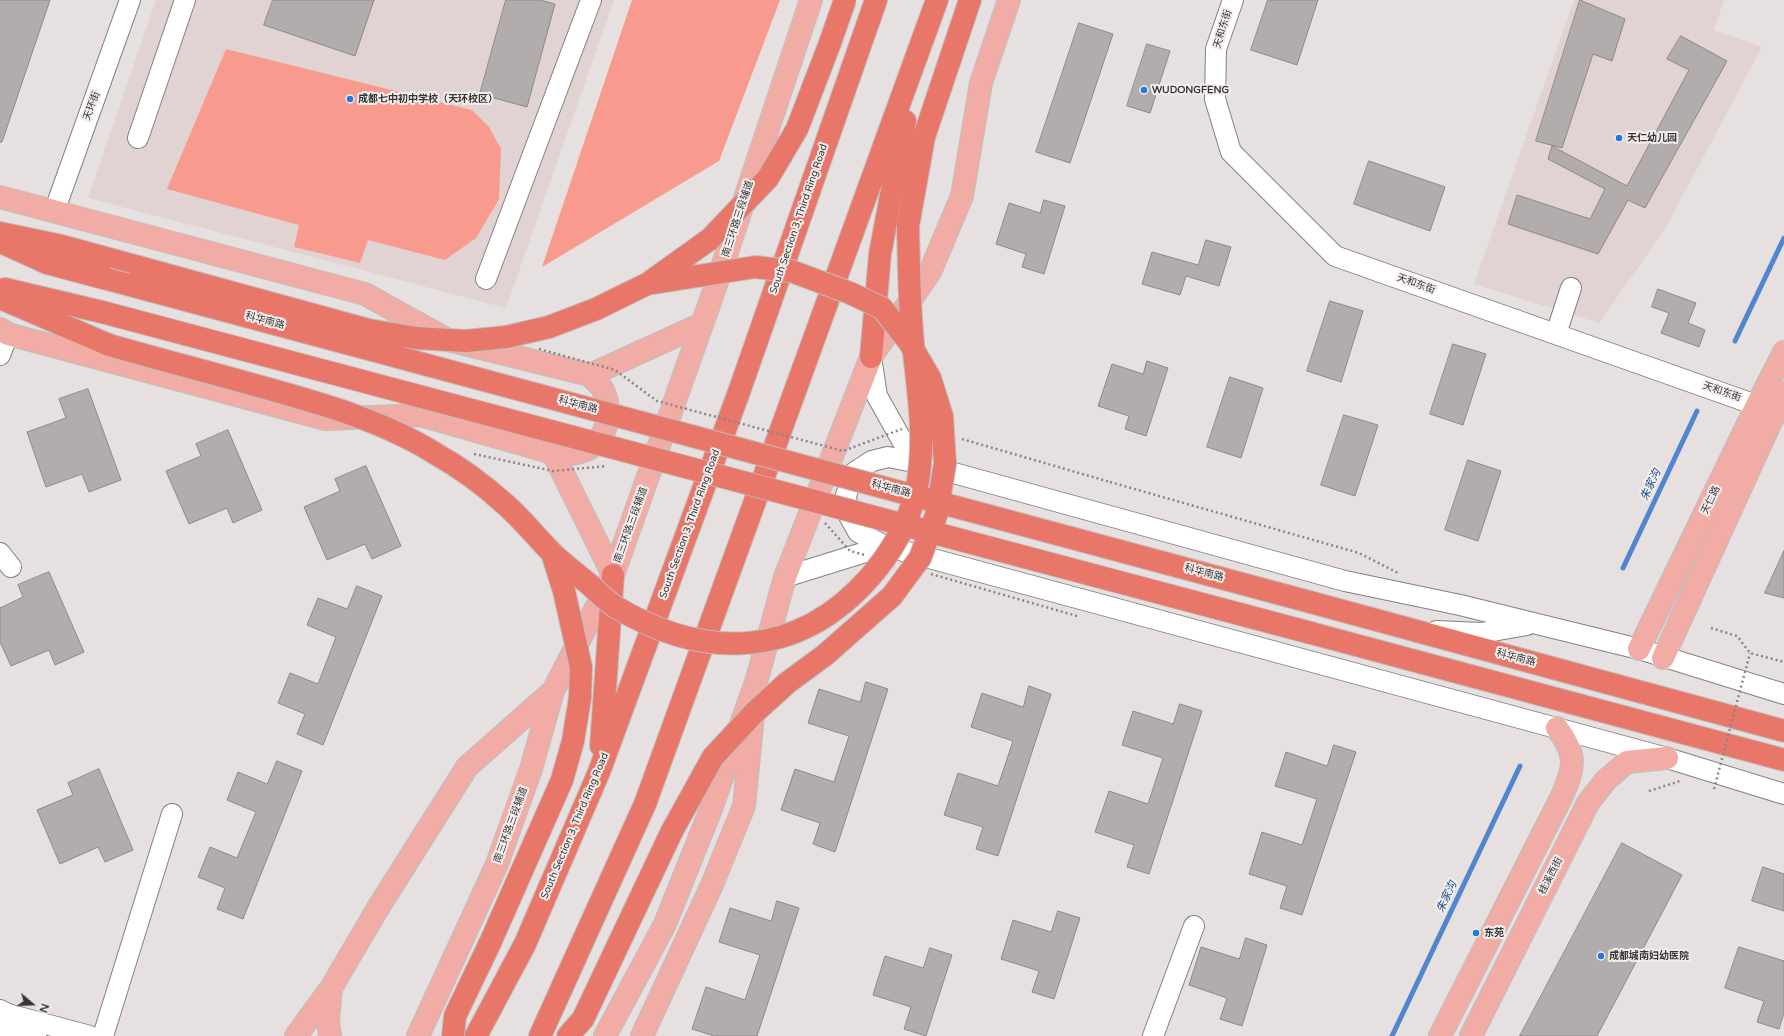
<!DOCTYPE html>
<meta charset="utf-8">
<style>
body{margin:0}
#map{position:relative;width:1784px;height:1036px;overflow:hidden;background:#e6e1e0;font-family:"Varela Round",sans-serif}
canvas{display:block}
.north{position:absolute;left:12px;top:984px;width:40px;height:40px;-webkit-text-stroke:3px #f3eeed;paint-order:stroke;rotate:109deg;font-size:11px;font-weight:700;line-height:16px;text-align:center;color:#373535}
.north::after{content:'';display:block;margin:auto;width:14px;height:18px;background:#373535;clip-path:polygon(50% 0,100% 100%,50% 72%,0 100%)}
</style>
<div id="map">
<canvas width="1784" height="1036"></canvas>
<div class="north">N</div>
</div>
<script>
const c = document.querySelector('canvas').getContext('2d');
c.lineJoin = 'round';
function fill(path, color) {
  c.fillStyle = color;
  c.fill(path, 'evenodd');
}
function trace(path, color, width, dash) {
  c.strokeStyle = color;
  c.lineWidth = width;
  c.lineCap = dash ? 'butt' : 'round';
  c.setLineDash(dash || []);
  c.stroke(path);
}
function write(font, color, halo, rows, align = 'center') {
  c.font = font + ' "Varela Round","Noto Sans SC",sans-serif';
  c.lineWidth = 4;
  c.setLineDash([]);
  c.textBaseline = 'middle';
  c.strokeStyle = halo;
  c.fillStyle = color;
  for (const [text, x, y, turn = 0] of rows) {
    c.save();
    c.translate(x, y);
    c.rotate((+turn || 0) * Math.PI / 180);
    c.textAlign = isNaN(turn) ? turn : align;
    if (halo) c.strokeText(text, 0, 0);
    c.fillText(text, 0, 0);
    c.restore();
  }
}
fill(new Path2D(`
 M156,0H614L506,308L88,198Z
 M1574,0H1724L1714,30L1762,47L1665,229L1599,323L1474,284Z`), '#e1d3d1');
fill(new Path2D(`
 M632,0H780L719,161L542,267Z
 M226,49L472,110L489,127L501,149L499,199L476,238L445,260L368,240L360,263L294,247L299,225L167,189Z`), '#f89a8d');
trace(new Path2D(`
 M1735,341L1784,238
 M1623,568L1697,411
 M1392,1036L1520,766`), '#5185ce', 5);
const building = new Path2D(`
 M0,0H50L2,142H0Z
 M273,0H374L355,56L264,25Z
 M506,0H540L555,4L527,107L480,94Z
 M1268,0H1318L1297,65L1251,50Z
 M1580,0L1625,19L1612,61L1593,54L1562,148L1536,141Z
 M1079,23L1113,34L1070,163L1036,152Z
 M1681,36L1727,61L1645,208L1628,200L1598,254L1508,224L1517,195L1590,219L1605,189L1548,159L1552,146L1627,186L1689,70L1667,59Z
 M1147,44L1170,51L1150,113L1127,106Z
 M1369,161L1445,187L1430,231L1354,204Z
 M1044,200L1065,206L1044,274L1022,267L1026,254L996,244L1009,203L1040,213Z
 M1206,240L1231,247L1219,286L1186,276L1180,295L1142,284L1152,252L1198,265Z
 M1658,289L1696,303L1688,323L1705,330L1699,347L1661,333L1669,313L1652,307Z
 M1330,301L1363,311L1341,382L1307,371Z
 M1453,344L1486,354L1463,425L1430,414Z
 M1147,361L1168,368L1146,436L1125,429L1129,416L1098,406L1112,364L1143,374Z
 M1230,377L1263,388L1241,458L1207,447Z
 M88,389L121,480L89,492L82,474L46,487L27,432L66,418L59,399Z
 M1344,415L1378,425L1355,496L1321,485Z
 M228,430L262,510L233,523L227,508L189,524L166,471L201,456L196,444Z
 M1468,460L1501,471L1478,541L1445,530Z
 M366,466L401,546L372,559L365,544L327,560L304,507L340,491L335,479Z
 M1784,551V598L1765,593Z
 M49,572L84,652L55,665L49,650L11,666L0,642V608L23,597L18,585Z
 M357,586L382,596L323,745L297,734L305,714L278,703L290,673L318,684L336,637L307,625L318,598L347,609Z
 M866,682L888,689L835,852L813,844L820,823L781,810L795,769L834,782L849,736L808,723L819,689L860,702Z
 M1029,686L1051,694L998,856L976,849L983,827L944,815L958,773L998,786L1013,741L971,727L982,693L1023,707Z
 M1180,704L1202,711L1149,874L1127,867L1134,845L1095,832L1109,791L1148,804L1163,758L1122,745L1133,711L1173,724Z
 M1334,745L1356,752L1302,915L1280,908L1287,886L1249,874L1262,832L1302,845L1317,799L1275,786L1286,752L1327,766Z
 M277,761L302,771L243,919L217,909L225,888L198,877L210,847L237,858L256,812L227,800L238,772L267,784Z
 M99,769L133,850L105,862L98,847L60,864L37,810L73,795L68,783Z
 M1622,843L1682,875L1597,1036H1520Z
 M1763,867L1784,874V911L1752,901Z
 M777,901L799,908L757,1036H714L692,1029L706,987L745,1000L760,955L719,942L730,908L771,921Z
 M1058,911L1080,918L1054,999L1032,992L1039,971L1001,959L1013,920L1051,932Z
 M1246,938L1267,945L1242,1026L1220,1019L1227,998L1189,985L1201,947L1239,959Z
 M1739,947L1784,961V1013L1779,1029L1757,1022L1764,1001L1725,988Z
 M930,948L952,955L926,1036L904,1029L911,1007L873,995L885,956L923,968Z`);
fill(building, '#b2adac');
trace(building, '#8d8988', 1);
const minor = new Path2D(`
 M1233,0L1216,49L1215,99L1231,152L1335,256L1773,411
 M138,138L185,0
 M54,212L130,0
 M486,279L591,0
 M1556,334L1571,288
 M0,355L8,334
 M871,357L877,396L914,462L1345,581L1460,605L1639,649L1784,694
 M885,546L858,532L848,514L846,495L855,472L872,461L888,457L914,462
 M0,553L11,567
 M785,577L885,546L1667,758L1784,794
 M1436,631L1481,633L1527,625
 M0,1010L8,1014L90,1036
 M0,1026L36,1036
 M103,1036L172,814
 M1153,1036L1194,926`);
const major = new Path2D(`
 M0,197L365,294L448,340L590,375C594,380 600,384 603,390C613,411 608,441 584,451C574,455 564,454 553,453L420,415L325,419L8,334L0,329
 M590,375L702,324
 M553,453L613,575
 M1639,649L1757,405L1784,352
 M1663,658L1784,393
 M296,1036L331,988L378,908L467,767L553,691
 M330,1036L328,1020L331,988
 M418,1036L497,864L531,769L553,691L613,575L716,285L811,0
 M605,1036L665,924L711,809L757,679L785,577L871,357L930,272L962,196L981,83L1009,0
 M642,1036L711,887L744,806L753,715
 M1440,1036L1562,796C1575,766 1577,755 1557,728
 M1471,1036L1588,803L1606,780L1627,762L1667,758`);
const highway = new Path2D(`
 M908,226L924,137L970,0
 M0,233L62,246L139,267
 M3,243L47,263L107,279
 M5,289L102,312
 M0,298L109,345
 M871,357L880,254L905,121
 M1310,602L1784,731
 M1311,633L1784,760
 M601,746L613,575
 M453,1036L455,1016L490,943
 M476,1036L525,944L599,772L739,392L876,0
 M540,1036L645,804L937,0
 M568,1036L583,1019L672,831`);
trace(minor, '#85807f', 22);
trace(major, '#bfbebe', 24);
trace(highway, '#bfbebe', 24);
trace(new Path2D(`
 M1110,482L1359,553L1398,573
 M1711,628L1737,636L1750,653L1784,662
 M1649,791L1680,781`), '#888585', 2.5, [2, 3]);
trace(minor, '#fff', 20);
trace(major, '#f1ada5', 22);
trace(highway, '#e87769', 22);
const highwayBridge = new Path2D(`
 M139,267L369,330L416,338L466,341L506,337L549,327L596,309L647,284L755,267L791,271L850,293L882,308L909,342L930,378L942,416L945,463L937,513L920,558L892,596L825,655L787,683L755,712L713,757L672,831
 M107,279L1310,602
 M650,282L710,239L768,178L797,129L830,43L845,0
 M102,312L1311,633
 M109,345C158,359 208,372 258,386C319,403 382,420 436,454C461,468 485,486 506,505C523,520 537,538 553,554C565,565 578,575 591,586C598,593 606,600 614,606C704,661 798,659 870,577C891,553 909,522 916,491C927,441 918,393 913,343C909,304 909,265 908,226
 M490,943L562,780L573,741L580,698L581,667L564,591L552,553`);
trace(highwayBridge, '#bfbebe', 24, []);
trace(new Path2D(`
 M539,349L615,370L657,401L843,451L902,429
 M962,439L1110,482
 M474,454L553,471L607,466
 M825,523L850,551L865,555
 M931,574L1077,616
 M1714,789L1750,653`), '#888585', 2.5, [2, 3]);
trace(highwayBridge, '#e87769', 22);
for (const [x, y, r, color] of [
 [1144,90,4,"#2577e2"],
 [350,99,4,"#2577e2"],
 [1619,138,4,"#2577e2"],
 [1476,933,4,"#2577e2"],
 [1601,956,4,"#2577e2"]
]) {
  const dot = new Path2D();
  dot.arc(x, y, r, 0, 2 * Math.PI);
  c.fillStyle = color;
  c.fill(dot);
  trace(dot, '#f3eeed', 1.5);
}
write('10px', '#373535', '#f3eeed', [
 ["天和东街",1223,29,-73],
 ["天环街",92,106,-70],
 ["南三环路三段辅道",738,219,-72],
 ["South Section 3, Third Ring Road",799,219,-71],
 ["天和东街",1416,284,20],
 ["科华南路",265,321,15],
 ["天和东街",1722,392,19],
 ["科华南路",578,405,15],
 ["科华南路",891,489,15],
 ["天仁路",1711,500,-64],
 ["South Section 3, Third Ring Road",690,524,-70],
 ["南三环路三段辅道",631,525,-70],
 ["科华南路",1204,573,15],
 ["科华南路",1516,658,15],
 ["南三环路三段辅道",511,825,-70],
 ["South Section 3, Third Ring Road",575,826,-67],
 ["桂溪西街",1551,876,-63]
]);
write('bold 10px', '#373535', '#f3eeed', [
 ["WUDONGFENG",1152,90],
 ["成都七中初中学校（天环校区）",358,99],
 ["天仁幼儿园",1627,138],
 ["东苑",1484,933],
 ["成都城南妇幼医院",1609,956]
], 'left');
write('italic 11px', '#194c8f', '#f3eeed', [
 ["朱家沟",1651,485,-65],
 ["朱家沟",1447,897,-65]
]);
</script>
